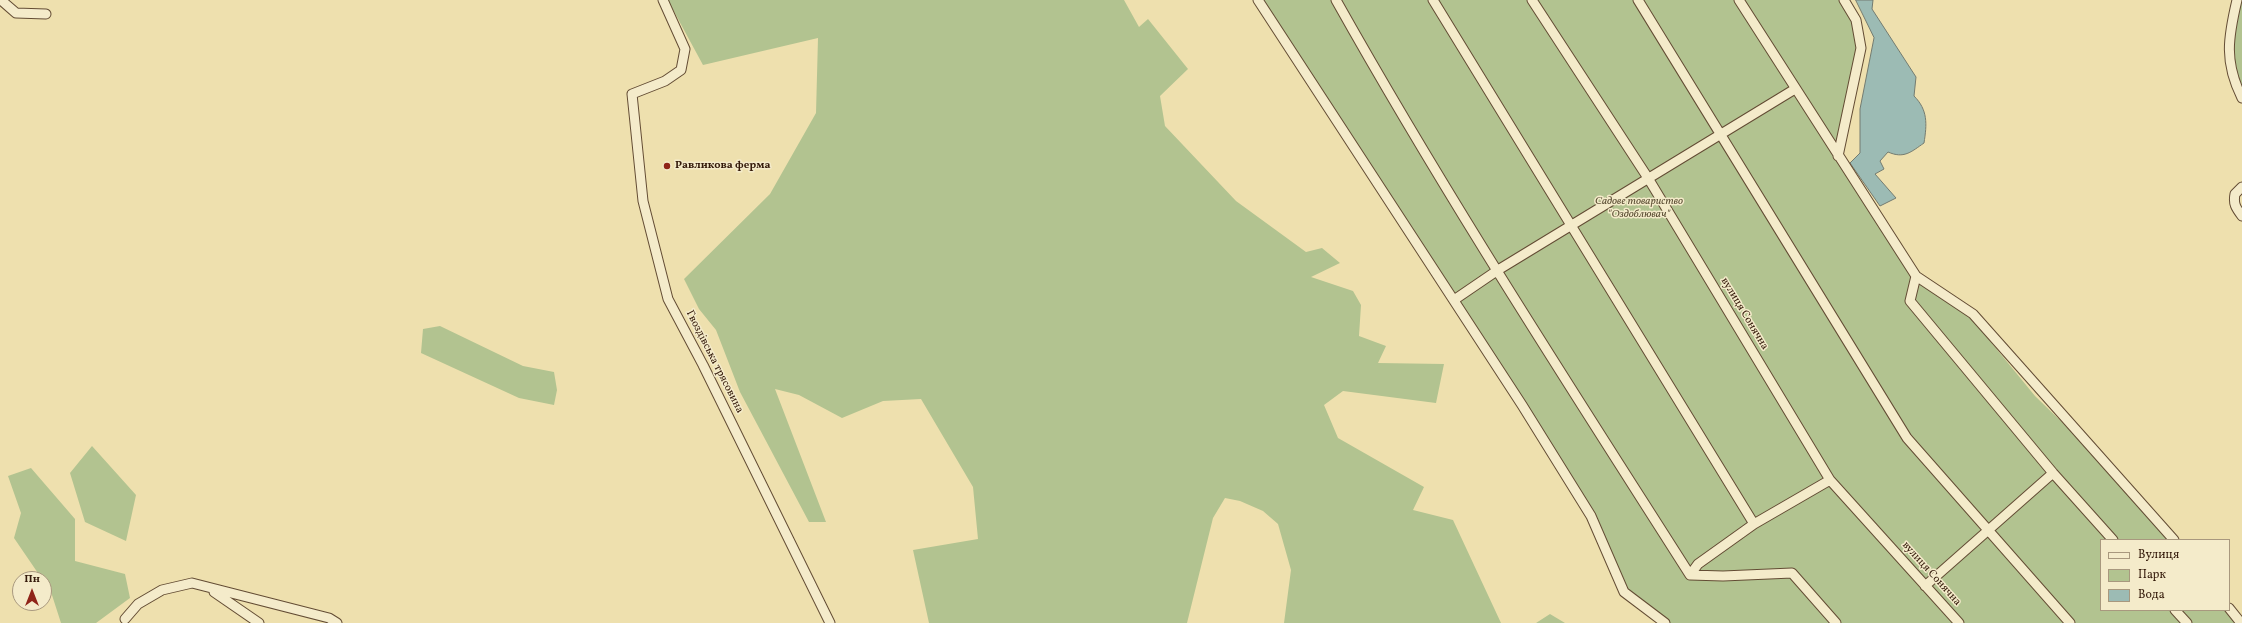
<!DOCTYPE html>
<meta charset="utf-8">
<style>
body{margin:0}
#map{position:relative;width:2242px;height:623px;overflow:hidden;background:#eee0ae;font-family:Vollkorn,serif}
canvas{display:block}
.legend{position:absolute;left:2100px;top:539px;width:130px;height:72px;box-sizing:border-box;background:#f4ebca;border:1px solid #a8987e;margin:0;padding:5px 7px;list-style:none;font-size:12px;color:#351b0b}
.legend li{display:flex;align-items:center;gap:8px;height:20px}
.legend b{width:20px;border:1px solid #a8987e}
.north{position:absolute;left:12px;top:571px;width:40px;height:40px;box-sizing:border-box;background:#f4ebca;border:1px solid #a8987e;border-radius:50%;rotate:0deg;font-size:11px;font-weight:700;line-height:16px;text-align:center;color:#351b0b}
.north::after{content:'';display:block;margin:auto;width:14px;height:18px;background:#8f2418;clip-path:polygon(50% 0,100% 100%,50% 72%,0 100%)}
</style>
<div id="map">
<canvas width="2242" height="623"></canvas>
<ul class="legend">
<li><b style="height:5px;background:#f4ebca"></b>Вулиця</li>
<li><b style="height:11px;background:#b2c390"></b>Парк</li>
<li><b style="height:11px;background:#9cbbb4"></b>Вода</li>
</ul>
<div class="north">Пн</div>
</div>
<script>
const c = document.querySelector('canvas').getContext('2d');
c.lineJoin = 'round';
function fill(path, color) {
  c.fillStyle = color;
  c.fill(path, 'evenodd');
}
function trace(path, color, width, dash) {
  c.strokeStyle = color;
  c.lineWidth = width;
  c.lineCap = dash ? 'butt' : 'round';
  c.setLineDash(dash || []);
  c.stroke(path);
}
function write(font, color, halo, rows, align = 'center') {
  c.font = font + ' Vollkorn,serif';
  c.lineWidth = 3;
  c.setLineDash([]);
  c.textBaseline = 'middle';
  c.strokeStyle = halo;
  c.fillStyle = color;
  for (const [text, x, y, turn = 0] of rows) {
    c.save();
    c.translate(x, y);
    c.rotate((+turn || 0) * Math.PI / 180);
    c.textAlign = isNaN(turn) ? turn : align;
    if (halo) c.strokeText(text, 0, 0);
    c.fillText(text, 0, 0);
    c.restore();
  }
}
fill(new Path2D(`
 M666,0H1124L1139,27L1148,19L1188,69L1160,96L1165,126L1236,201L1306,252L1322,248L1340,263L1311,277L1353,291L1361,305L1359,336L1386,346L1378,363L1444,364L1436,403L1343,391L1324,405L1338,438L1424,487L1413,510L1453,520L1501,623H1284L1291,570L1278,524L1263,511L1240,501L1225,498L1213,518L1187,623H929L913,550L978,539L973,487L921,399L883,401L842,418L799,395L775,389L826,522H809L740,392L716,330L699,309L684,279L770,194L816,113L818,38L703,65L671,6Z
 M1258,0H1844L1861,48L1838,156L1915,276L1972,319L2035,396L2102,461L2174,540H2101V610H2229L2241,623H1662L1624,592L1591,516Z
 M2237,0H2242V98C2227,69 2230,31 2237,0Z
 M440,326L523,366L554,372L557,390L554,405L519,398L421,353L423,329Z
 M92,446L136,495L126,541L85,522L70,473Z
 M31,468L75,519V561L125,574L130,598L96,623H61L51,592L44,579H42L14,538L21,513L8,476Z
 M1550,614L1565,623H1536Z`), '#b2c390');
const water = new Path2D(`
 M1856,0H1873L1872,9L1916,77L1914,96C1928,110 1927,124 1924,143C1911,152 1904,159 1888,152L1880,161L1884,169L1875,174L1896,198L1880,206L1850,163L1860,153V109L1874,38Z`);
fill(water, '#9cbbb4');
trace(water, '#737b70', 1);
const street = new Path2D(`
 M1,0L16,13L46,14
 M663,0L685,49L681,70L665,81L632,94L643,201L668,299L703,365L830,623
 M1258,0L1522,405L1591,516L1624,592L1665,623
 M1336,0C1446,196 1569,385 1690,575L1723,576L1792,573L1836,623
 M1433,0L1754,524
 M1532,0L1648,178L1830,480L1959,623
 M1638,0L1907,438L2070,623
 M1739,0L1916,276L1910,301L2053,473L2113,540
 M2237,0C2228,38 2224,62 2242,98
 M1838,156L1861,48L1856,20L1844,0
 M2242,187L2235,194C2233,204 2236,208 2242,216
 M1916,276L1973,314L2174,540
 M1454,300L1498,270L1795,89
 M1690,575L1698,564L1754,524L1830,480
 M1925,586L2053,473
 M214,592L259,623
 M2229,608L2241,623
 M2175,610L2187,623
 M125,619L138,604L162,590L192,583L329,618L337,623`);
trace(street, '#634c34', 11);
trace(street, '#f4ebca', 9);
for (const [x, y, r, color] of [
 [667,166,4,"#8f2418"]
]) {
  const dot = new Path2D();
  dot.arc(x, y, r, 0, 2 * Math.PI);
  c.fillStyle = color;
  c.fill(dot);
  trace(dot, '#f4ebca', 1.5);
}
write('bold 11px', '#351b0b', '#f4ebca', [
 ["Равликова ферма",675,166]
], 'left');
write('italic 11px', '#5a4d33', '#f4ebca', [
 ["Садове товариство",1639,202],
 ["\"Оздоблювач\"",1639,215]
]);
write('11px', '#351b0b', '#f4ebca', [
 ["вулиця Сонячна",1744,314,59],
 ["Гвоздівська трясовина",714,362,63],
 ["вулиця Сонячна",1931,574,48]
]);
</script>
